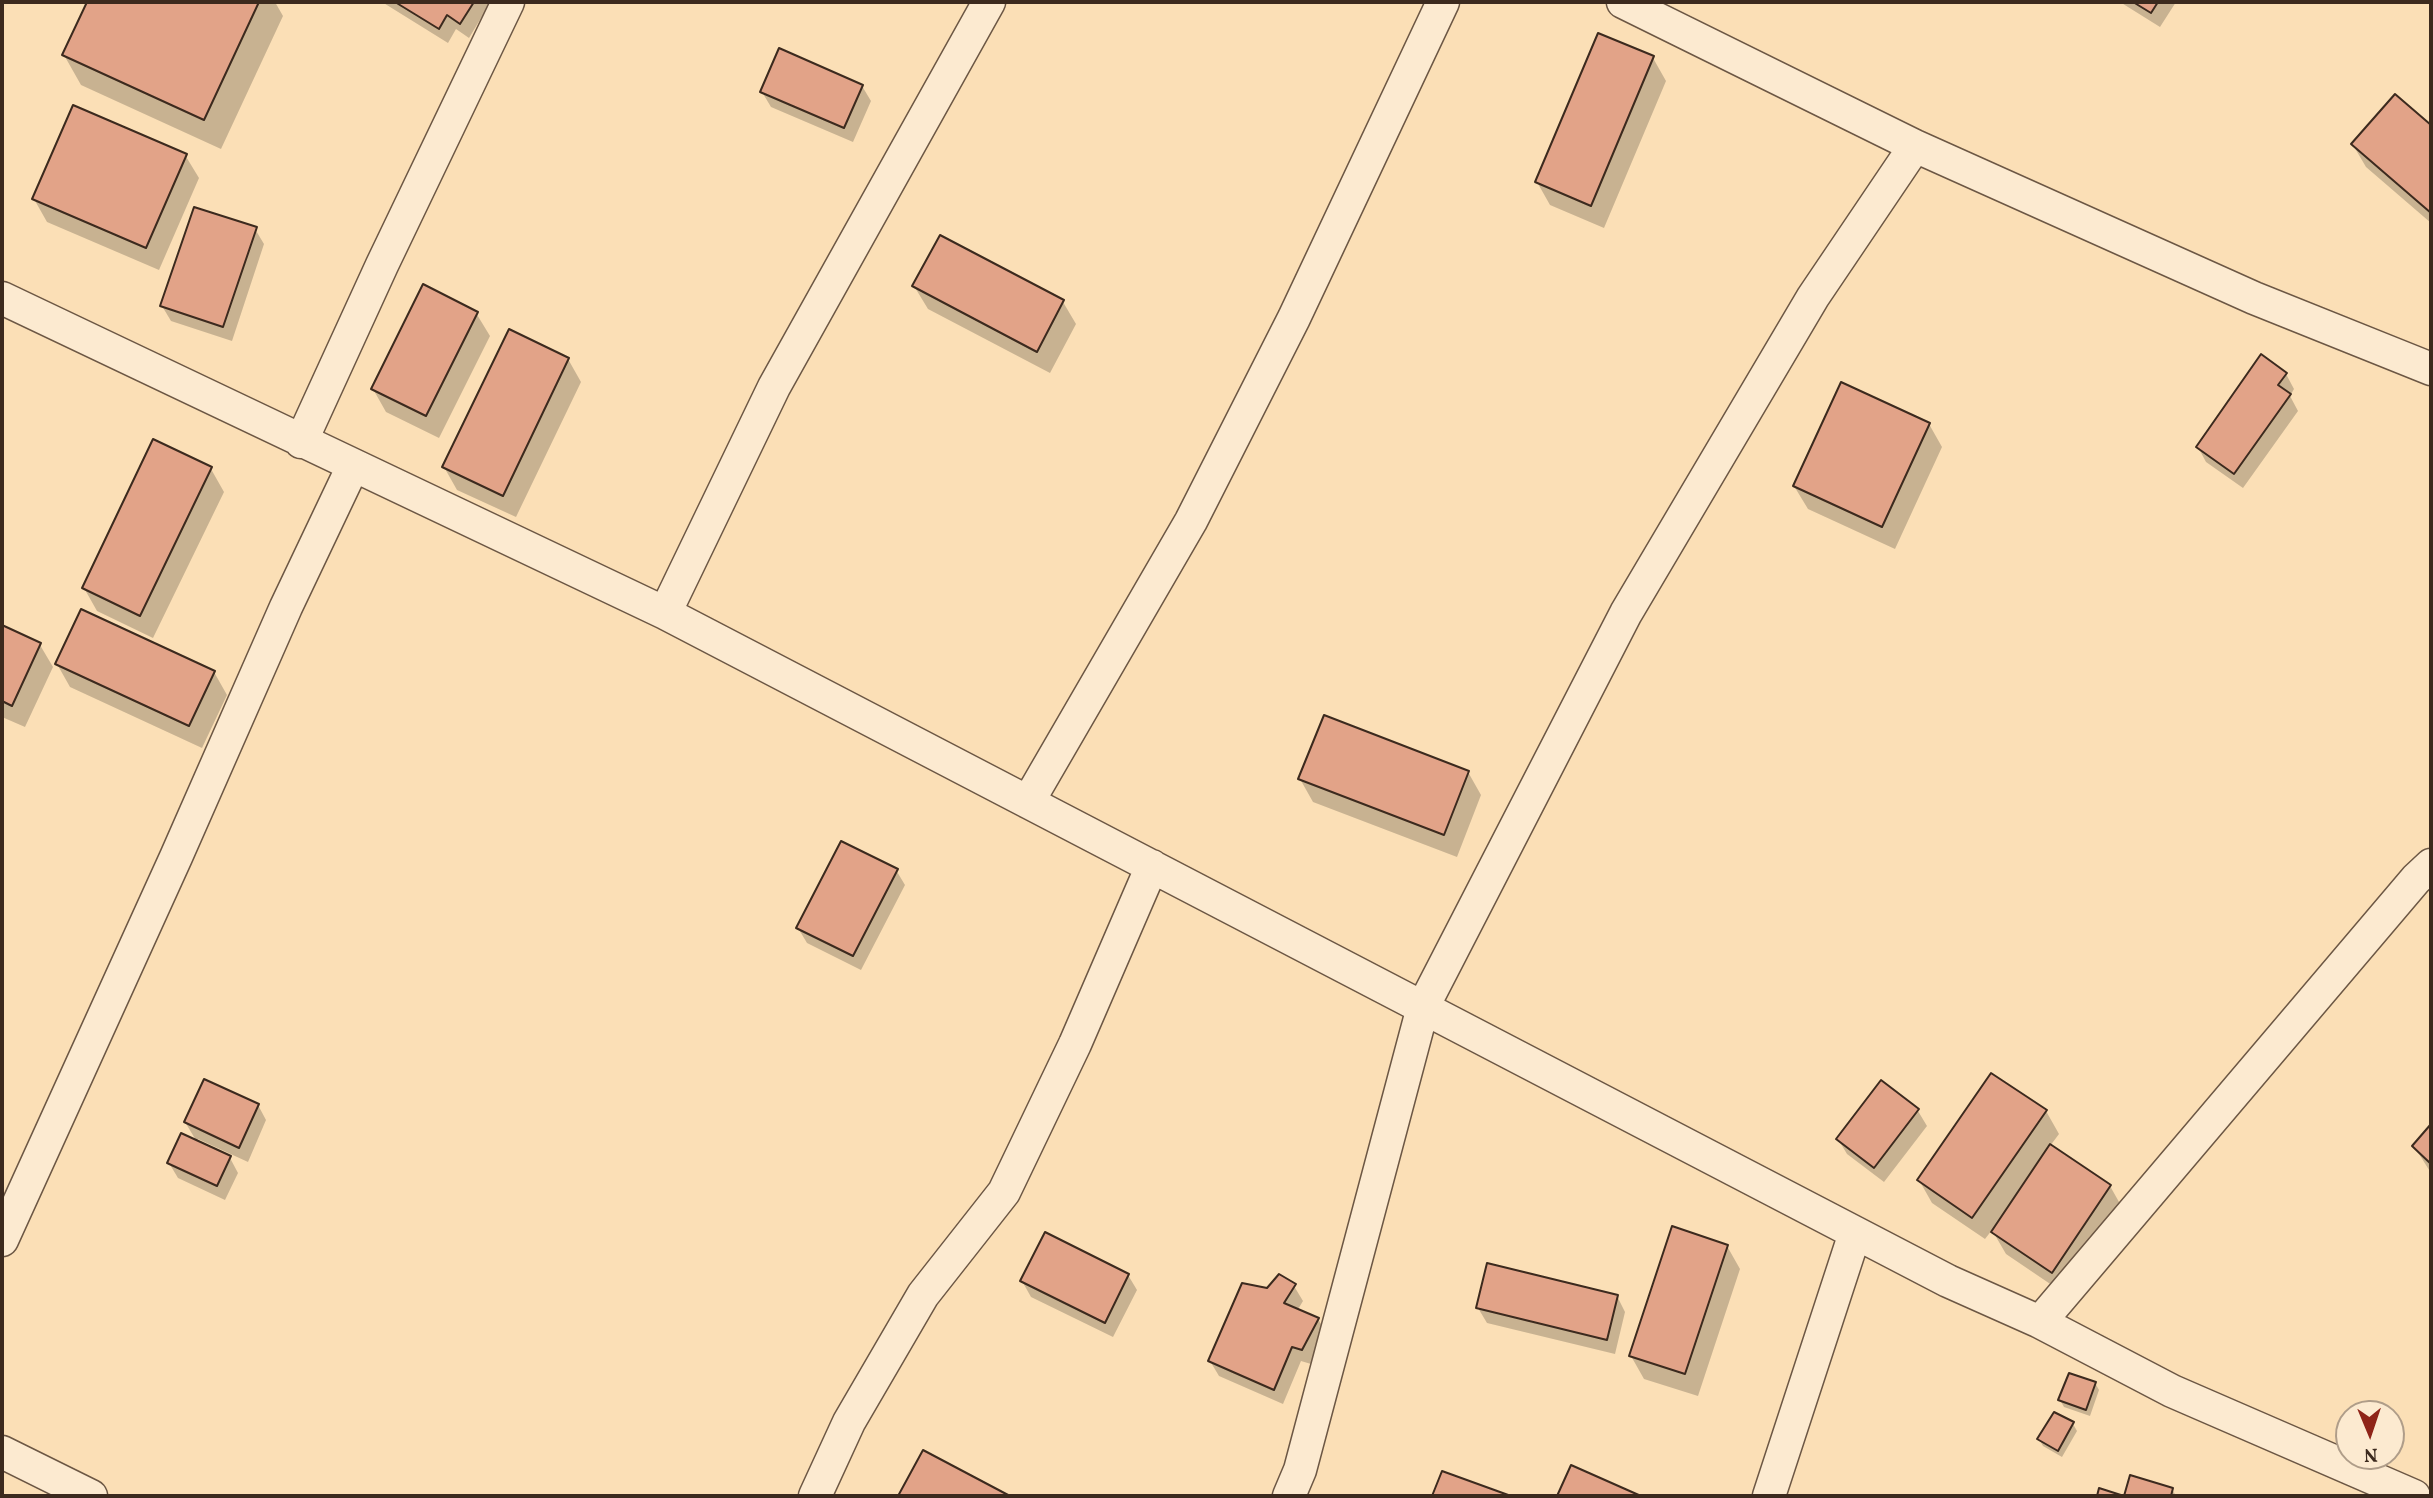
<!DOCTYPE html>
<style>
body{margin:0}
#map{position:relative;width:2433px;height:1498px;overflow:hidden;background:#fbdfb6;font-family:Vollkorn,serif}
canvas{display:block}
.frame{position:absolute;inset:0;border:4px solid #3c2a1e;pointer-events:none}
.north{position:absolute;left:2335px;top:1400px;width:70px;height:70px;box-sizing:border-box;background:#fcead0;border:2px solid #af9d89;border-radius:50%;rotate:178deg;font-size:19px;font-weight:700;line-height:28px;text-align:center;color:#3c2a1e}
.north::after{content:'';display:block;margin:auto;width:24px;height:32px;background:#8f2418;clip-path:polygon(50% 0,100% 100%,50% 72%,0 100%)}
</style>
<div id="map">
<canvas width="2433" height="1498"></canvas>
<div class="frame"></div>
<div class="north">N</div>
</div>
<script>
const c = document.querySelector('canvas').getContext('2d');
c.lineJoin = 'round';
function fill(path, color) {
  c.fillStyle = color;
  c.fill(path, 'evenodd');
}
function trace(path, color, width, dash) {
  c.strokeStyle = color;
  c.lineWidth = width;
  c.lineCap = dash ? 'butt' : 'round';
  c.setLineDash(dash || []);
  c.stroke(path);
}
fill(new Path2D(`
 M89,2H275L283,16L221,149L81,85L64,55Z
 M382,2H489L490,3L469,38L456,29L448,43Z
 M2120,2H2176L2160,27Z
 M1653,58L1666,81L1604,228L1550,205L1537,182Z
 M862,86L871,101L853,142L771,107L762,92Z
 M2395,96L2431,128V223L2366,167L2353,145Z
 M185,155L199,178L159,270L47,222L34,199Z
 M255,229L264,244L232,341L171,321L162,306Z
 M914,286L1063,302L1076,324L1050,373L928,309Z
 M476,313L490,336L439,438L386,412L373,389Z
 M568,359L581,382L516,517L457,490L444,467Z
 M2286,374L2294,389L2290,396L2298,411L2243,488L2206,462L2198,447Z
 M1929,424L1942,447L1895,549L1808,509L1794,486Z
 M211,469L224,492L153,638L97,611L84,588Z
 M2,626L40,645L53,667L25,727L2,717Z
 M57,664L214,672L227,695L202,748L70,687Z
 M1468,772L1481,795L1457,857L1313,802L1300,779Z
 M896,870L905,885L861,970L807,943L798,928Z
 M1881,1083L1918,1111L1927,1126L1884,1182L1847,1154L1838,1139Z
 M258,1105L266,1120L248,1162L198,1139L197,1142L185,1122Z
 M2046,1111L2059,1134L2050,1146L2110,1186L2123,1209L2065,1294L2006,1254L1992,1230L1985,1239L1932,1203L1919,1180Z
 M2431,1127V1173L2414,1146Z
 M230,1158L238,1173L225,1200L178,1178L169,1163Z
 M1727,1246L1740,1269L1698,1396L1644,1379L1631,1356Z
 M1128,1275L1137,1290L1113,1337L1031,1297L1022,1281Z
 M1294,1286L1303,1301L1297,1311L1318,1319L1327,1334L1311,1364L1301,1361L1283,1404L1219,1376L1210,1361Z
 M1617,1296L1625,1312L1615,1354L1487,1323L1478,1308Z
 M2095,1383L2099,1390L2090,1416L2064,1407L2060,1400Z
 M2054,1414L2073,1424L2077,1431L2062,1457L2043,1446L2039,1439Z
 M923,1452L1006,1496H900Z
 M2131,1477L2172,1489L2176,1496H2126Z`), '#0003');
const building = new Path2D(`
 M87,2H259L204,120L62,55Z
 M395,2H474L460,24L447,15L439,29Z
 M2133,2H2158L2151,13Z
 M1598,33L1654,56L1591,206L1535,182Z
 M779,48L863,85L844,128L760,92Z
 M2395,94L2431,125V213L2351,144Z
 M73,105L187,154L146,248L32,199Z
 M194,207L257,227L223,327L160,306Z
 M940,235L1064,300L1037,352L912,286Z
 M423,284L478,312L426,416L371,389Z
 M509,329L569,358L503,496L442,467Z
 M2261,354L2287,373L2278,385L2291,394L2234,474L2196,447Z
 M1841,382L1930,423L1882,527L1793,486Z
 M153,439L212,467L140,616L82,588Z
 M81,609L215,671L189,726L55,664Z
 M2,625L41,643L12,706L2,701Z
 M1324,715L1469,771L1444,835L1298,779Z
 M841,841L898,869L853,956L796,928Z
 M1991,1073L2047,1110L1972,1218L1917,1180Z
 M204,1079L259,1104L239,1148L184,1122Z
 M1881,1080L1919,1109L1874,1168L1836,1139Z
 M2431,1124V1164L2412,1146Z
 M181,1133L231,1156L217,1186L167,1163Z
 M2050,1144L2111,1185L2052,1273L1991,1232Z
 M1672,1226L1728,1245L1685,1374L1629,1356Z
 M1045,1232L1129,1274L1105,1323L1020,1281Z
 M1487,1263L1618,1295L1607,1340L1476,1308Z
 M1279,1274L1296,1284L1284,1303L1319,1318L1302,1350L1292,1347L1274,1390L1208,1361L1242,1283L1267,1288Z
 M2069,1373L2096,1382L2086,1410L2058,1400Z
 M2054,1412L2074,1422L2058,1451L2037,1439Z
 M923,1450L1010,1496H898Z
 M1571,1465L1641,1496H1557Z
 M1442,1471L1511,1496H1432Z
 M2130,1475L2173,1488L2171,1496H2097L2099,1488L2124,1496Z`);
fill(building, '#e2a388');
trace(building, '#3c2a1e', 2);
const street = new Path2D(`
 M1623,2L1915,146L2254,298L2431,369
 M2,298L665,613L1948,1281L2040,1322L2172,1391L2414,1496
 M301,442L382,265L508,2
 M665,613L774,387L989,2
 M1028,802L1191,521L1294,318L1443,2
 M2,1240L176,857L286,607L353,466
 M2040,1322L2416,879L2431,865
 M2,1452L91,1496
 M815,1496L849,1422L923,1295L1004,1192L1075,1044L1152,866
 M1289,1496L1300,1470L1423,1007L1626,613L1813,297L1915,146
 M1769,1496L1855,1233`);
trace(street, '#6c5744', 35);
trace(street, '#fcead0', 32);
</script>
